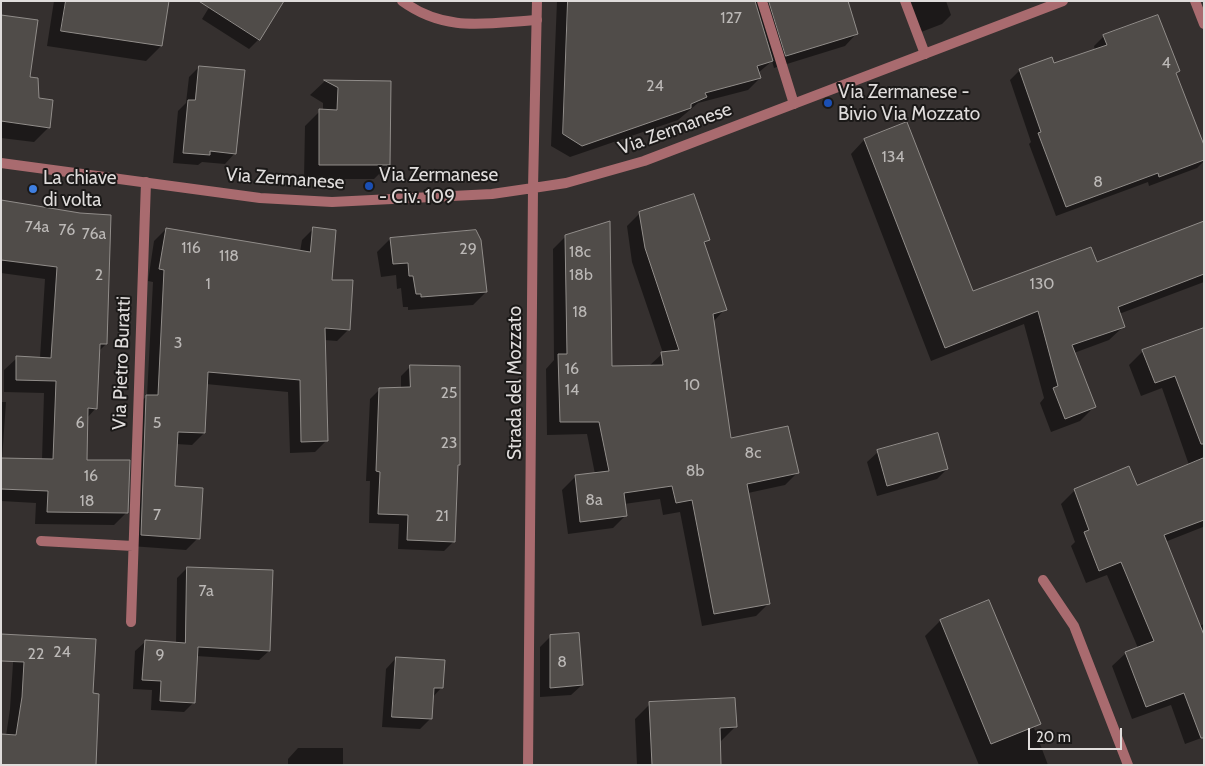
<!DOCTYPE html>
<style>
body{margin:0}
#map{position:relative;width:1205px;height:766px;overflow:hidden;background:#35302f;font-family:Cabin,sans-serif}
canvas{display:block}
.frame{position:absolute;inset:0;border:2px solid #dfdcdb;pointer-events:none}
.scale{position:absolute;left:1028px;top:728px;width:94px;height:22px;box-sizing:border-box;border:2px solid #dfdcdb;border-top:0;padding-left:6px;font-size:15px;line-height:18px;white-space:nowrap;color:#dfdcdb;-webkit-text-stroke:4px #1b1918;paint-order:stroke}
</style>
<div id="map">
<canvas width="1205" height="766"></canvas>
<div class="frame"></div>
<div class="scale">20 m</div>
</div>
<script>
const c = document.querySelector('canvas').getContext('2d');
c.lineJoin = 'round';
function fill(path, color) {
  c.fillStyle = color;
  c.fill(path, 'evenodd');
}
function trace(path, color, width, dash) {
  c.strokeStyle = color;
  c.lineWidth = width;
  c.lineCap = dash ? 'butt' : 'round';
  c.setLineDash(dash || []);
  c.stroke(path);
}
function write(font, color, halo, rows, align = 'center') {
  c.font = font + ' Cabin,sans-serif';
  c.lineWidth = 4;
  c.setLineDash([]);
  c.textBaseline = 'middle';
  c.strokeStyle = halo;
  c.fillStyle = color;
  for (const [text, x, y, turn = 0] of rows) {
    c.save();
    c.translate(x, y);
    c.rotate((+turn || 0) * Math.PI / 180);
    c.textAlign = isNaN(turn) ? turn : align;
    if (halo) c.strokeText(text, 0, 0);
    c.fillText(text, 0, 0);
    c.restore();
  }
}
fill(new Path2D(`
 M54,1H168L161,46L146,61L47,46Z
 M213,1L259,39L249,49L202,19Z
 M557,1H847L857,33L845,46L774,68L772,61L758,73L760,78L748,90L698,103L678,120L570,157L551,146Z
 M904,1H946L951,15L942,24L916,34Z
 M1,16L49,127L34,142L1,138Z
 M1104,36L1179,71L1176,74L1204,149V161L1197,168L1149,186L1148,182L1056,216L1029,144L1031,142L1010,80L1020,70L1053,65L1095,50L1094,46Z
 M199,67L235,153L225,164L202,162L198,165L173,163L178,111L186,103L189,77Z
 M325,81L389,82V164L374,179H304L305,126L320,111H323V103L310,95Z
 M906,124L973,293L1097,264L1204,223V282L1119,314L1123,327L1109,340L1074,353L1094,407L1080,421L1051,432L1040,403L1044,398L1024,324L931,361L851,154L864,140Z
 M1,202L80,214L106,344L99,351L96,408L87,418L86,461L127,512L114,525L35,524L36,503L1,501V402H6L2,460H42L44,393L4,392V370L17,358H40L45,279L1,273Z
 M640,213L709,239L704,244L725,309L713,322L730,439L797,473L785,485L748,493L769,603L756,616L702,626L680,512L663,515L660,499L624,504L626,515L613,528L568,534L562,490L575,477L595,474L587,434L547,435L546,369L554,360L553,249L566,236L611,367L649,366L663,353L632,262L627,226Z
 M314,228L330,281L349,329L337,341L324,340L327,440L315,452L290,453L288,392L206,384L204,433L192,445L176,444L174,487L198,538L186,550L130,546L134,408L147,396L153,282L148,281L154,241L166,229L300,252L302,240Z
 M390,239L486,292L473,305L408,310V307H403L401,288L397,289L396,275L381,277L377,252Z
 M1204,329V530L1203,527L1165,542L1199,626L1204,624V737L1185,744L1171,705L1132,719L1112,666L1126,653L1138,648L1107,575L1086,583L1071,546L1075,542L1061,504L1075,490L1136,487L1189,465L1162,388L1141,396L1129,365L1143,351Z
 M410,367L459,465L456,467L454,541L444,551L398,549L399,524L369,523L370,481H366L370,399L380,389H401V376Z
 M878,452L947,469L937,479L877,496L867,462Z
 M187,568L269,651L259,660L196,656L194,702L184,712L151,710L152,690L133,689L135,651L145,642L176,644L177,578Z
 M989,602L1039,723L1034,728L1048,765H979L925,636L940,621Z
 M551,636L582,685L571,695L540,697V647Z
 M14,648L92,695L94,765L6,736L10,709Z
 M396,658L442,687L432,698L430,719L420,729L382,727L386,669Z
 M650,704L735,727L720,742V765H637L635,719Z
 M298,748H343V765H288V759Z`), '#0007');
const building = new Path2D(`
 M66,1H169L162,46L61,31Z
 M199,1H284L260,40Z
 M568,1H755L773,61L757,66L761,78L705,93L707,97L691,104V108L582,146L563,134Z
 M769,1H848L858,34L786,56Z
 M1,15L38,20L30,77L38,78L39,98L53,100L50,128L1,121Z
 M1158,15L1180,71L1176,73L1204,145V160L1159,177L1158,173L1066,207L1038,133L1041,132L1019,69L1052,57L1054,63L1107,45L1103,35Z
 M199,66L245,70L236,154L210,151V155L183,153L188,100H195Z
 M324,80L391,81L390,165H319V109L337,110L338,88Z
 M907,122L973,291L1091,247L1097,262L1204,221V274L1118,307L1125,327L1072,345L1096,407L1065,419L1053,388L1058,386L1038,311L945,348L864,139Z
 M694,194L710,240L704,242L727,310L713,314L731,438L788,426L799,473L747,484L770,604L714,614L692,500L676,503L672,486L624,493L627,516L580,522L575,475L609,471L599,422H560L558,354H567L565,235L610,221L612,366L663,365L661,352L679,350L645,248L639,212Z
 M1,200L80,213L111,215L107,344H100L97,409L88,408L87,460H130L128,513L47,512L48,491L1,489V458L53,459L56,381L16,380V356L51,358L57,267L1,260Z
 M313,227L336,230L332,280H353L350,330L325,328L328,441L301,442L300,380L208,372L205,433L178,432L175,486L203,488L200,539L141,535L146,395H158L164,270L159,269L166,228L310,252Z
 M476,230L481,240L487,292L421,297V294H416L413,276H409L408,263L393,264L390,238Z
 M1204,328V444H1201L1175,376L1155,383L1142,350Z
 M410,365L460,366V465H458L455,542L407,540L408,515L378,514L380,472L376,471L379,388L410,387Z
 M938,433L948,469L887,486L877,450Z
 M1204,458V520L1164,535L1204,635V738H1201L1184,693L1146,707L1125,652L1154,641L1121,562L1099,571L1084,532L1089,530L1074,489L1129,466L1137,485Z
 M187,567L273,570L270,651L198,647L195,703L160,701L161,681L142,680L145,640L185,643Z
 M989,600L1041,724L991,744L940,620Z
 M579,633L583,685L550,688V635Z
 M1,634L96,639L93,693L99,694L96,765H1V734L16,735L22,697L24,662L1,661Z
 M396,657L445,660L443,688H434L432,719L392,717Z
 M735,698L737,727L720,728L721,765H652L649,702Z`);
fill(building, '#504c49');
trace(building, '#918d8a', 1);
trace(new Path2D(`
 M402,1C446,33 486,23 537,20
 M762,1L794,104
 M905,1L925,54
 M1195,1L1204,24
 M41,541L133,546
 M1043,580L1074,626L1128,765
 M131,622L146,182`), '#a96b6f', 10);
trace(new Path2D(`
 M1,163L260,198L332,202L492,194L533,188L566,183L644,161L1063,1
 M528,765L533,188L537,1`), '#a96b6f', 10);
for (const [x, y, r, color] of [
 [828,103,5,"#1a4fb4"],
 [369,186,5,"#1a4fb4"],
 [33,189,5,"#3f7fe0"]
]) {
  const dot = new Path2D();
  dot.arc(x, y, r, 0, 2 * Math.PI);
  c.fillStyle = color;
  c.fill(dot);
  trace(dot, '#1b1918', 2);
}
write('16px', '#bbb8b6', null, [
 ["127",731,18],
 ["4",1166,63],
 ["24",655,86],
 ["134",893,157],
 ["8",1098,182],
 ["74a",37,227],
 ["76",67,230],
 ["76a",94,234],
 ["116",191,248],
 ["29",468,249],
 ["18c",580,252],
 ["118",229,256],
 ["2",99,275],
 ["18b",581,275],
 ["1",208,284],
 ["130",1042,284],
 ["18",580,312],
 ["3",178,343],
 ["16",572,369],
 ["10",692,385],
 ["14",572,390],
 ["25",449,393],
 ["6",80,423],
 ["5",157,423],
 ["23",449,443],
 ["8c",753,453],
 ["8b",695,471],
 ["16",91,476],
 ["8a",594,500],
 ["18",87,501],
 ["7",157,515],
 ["21",442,516],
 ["7a",206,591],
 ["24",62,652],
 ["22",36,654],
 ["9",160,655],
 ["8",562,662]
]);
write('19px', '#dfdcdb', '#1b1918', [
 ["Via Zermanese -",838,92],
 ["Bivio Via Mozzato",838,114],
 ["Via Zermanese",379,175],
 ["- Civ. 109",379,197],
 ["La chiave",43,178],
 ["di volta",43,200]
], 'left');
write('19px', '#dfdcdb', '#1b1918', [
 ["Via Zermanese",675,129,-20],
 ["Via Zermanese",285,179,4],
 ["Via Pietro Buratti",122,363,-88],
 ["Strada del Mozzato",515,383,-90]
]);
</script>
